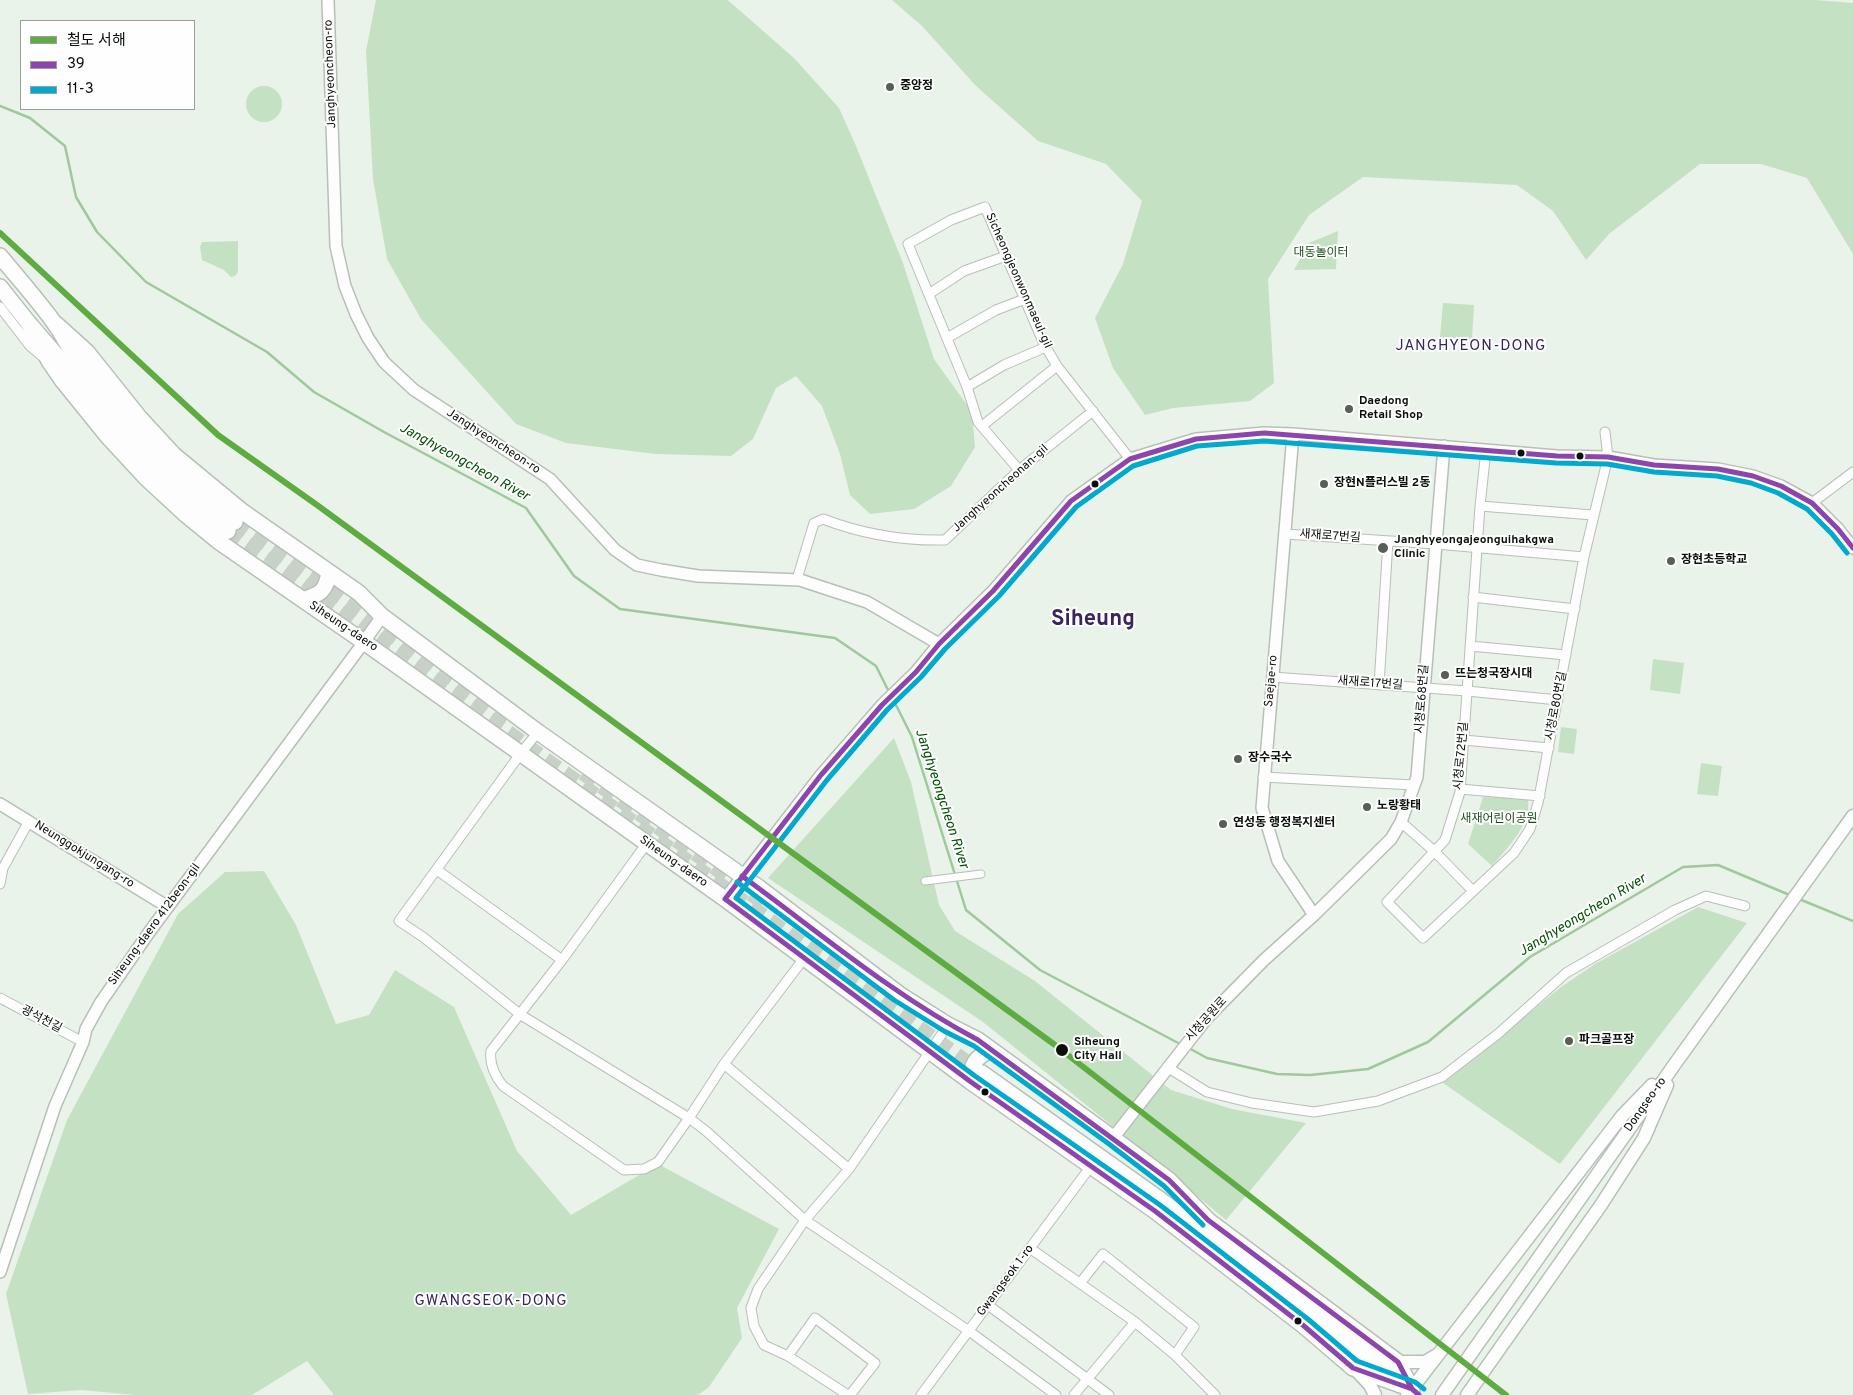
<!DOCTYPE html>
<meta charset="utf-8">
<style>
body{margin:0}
#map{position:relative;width:1853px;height:1395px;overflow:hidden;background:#eaf3e9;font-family:Overpass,"Noto Sans KR",sans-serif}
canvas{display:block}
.legend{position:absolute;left:20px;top:20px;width:175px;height:90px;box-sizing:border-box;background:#fefefe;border:1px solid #9c9e9c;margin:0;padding:6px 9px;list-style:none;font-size:15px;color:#090f09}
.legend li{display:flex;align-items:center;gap:10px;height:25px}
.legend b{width:25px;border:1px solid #9c9e9c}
</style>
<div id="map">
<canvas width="1853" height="1395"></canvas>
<ul class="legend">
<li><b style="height:6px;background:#5eac41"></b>철도 서해</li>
<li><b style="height:6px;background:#8e44ad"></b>39</li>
<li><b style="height:6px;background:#00a9ce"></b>11-3</li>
</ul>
</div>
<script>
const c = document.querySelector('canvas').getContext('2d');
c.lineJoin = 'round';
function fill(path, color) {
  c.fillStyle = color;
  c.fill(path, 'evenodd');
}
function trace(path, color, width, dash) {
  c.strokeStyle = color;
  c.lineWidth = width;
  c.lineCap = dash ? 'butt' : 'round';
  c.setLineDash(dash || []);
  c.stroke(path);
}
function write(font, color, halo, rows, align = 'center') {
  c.font = font + ' Overpass,"Noto Sans KR",sans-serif';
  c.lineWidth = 4;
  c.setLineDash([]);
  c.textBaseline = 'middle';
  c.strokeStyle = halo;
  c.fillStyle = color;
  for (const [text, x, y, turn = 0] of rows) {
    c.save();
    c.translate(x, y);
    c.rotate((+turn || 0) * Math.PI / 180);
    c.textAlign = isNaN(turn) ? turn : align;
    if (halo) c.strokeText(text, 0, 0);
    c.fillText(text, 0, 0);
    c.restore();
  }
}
fill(new Path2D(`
 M376,0H727L730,2L794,58L839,108L856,146L903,263L934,359L972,412L975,447L951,486L914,509L870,514L850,495L840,454L822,406L796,376L776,388L753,439L731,456L656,454L566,443L516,424L421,319L387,259L373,179L366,51Z
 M892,0H1815L1853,3V254L1807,178L1761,164H1700L1609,234L1586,260L1553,211L1517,185L1363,177L1309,215L1268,279L1274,383L1250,401L1173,408L1145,415L1113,368L1095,318L1123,264L1142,201L1106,164L1038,141L976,86L922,26Z
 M246 104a18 18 0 1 1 36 0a18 18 0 1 1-36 0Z
 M1338,231L1336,269L1294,270L1309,243Z
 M238,241V272L235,276L231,277L224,270L202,260L200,247L202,242Z
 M1443,303L1474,305L1472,339L1440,337Z
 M1653,659L1684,663L1680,694L1650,690Z
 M1561,727L1577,729L1574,754L1558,752Z
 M894,738L911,782L939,905L955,931L1035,981L1171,1090L1232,1109L1306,1123L1226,1220L1131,1141L983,1022L768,878Z
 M1701,763L1722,766L1718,796L1697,794Z
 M1483,797L1528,799C1532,824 1507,848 1492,866L1468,844Z
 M264,871L296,925L336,1024L369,1015L395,970L454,1007L517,1151L571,1215L658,1164L779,1229L737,1308L742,1338L709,1387L698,1395H334L307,1361L252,1395H135L81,1390L28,1394L6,1294L67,1120L178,914L225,872Z
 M1698,907L1747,923L1560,1164L1443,1083L1561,987L1595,964Z`), '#c5e1c4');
trace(new Path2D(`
 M0,106L30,118L65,146L76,197L97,232L146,282L267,352L314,392L384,432L526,508L574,576L620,609L835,638L876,666L889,692
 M893,699L912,737L966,910L1040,970L1182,1045
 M1799,899L1853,921
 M1187,1047L1207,1058L1277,1074L1310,1075L1368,1069L1428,1042L1530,957L1683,867L1718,865L1792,896`), '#9fc89d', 2.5);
trace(new Path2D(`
 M235,522L508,718
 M228,531L982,1073
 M583,773L767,905`), '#c8d1c7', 15, [15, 8]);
const pedestrian = new Path2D(`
 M925,881L981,874`);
const minor = new Path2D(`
 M929,294L964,271L1006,256
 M0,307L30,346L42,356
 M947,338L996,310L1025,299
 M967,387L1004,365L1046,347
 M982,426L1057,366
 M1486,450L1480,506L1460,792L1445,840L1387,902L1423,938L1514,853L1530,829L1538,803L1584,557L1608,457L1605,432
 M1019,470L978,422L967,387L908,244L951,220L985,207L1044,344L1057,366L1130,459
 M1812,503L1853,472
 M1480,506L1593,515
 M1285,534L1436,544L1584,557
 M797,579L814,523L823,519C862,534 903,541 945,540L1019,470L1093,411
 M1473,597L1575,609
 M1470,646L1566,655
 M1272,677L1467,691L1558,700
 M1379,685L1388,541
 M538,732L521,753L399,921L423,937L521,1015L689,1118L706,1131L805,1220L969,1331L1056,1395
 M1464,740L1549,748
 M1263,777L1414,785
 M1460,789L1540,796
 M1401,822L1434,851L1473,891
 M437,870L562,960L647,843
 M0,884L3,868L29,821
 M562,960L491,1051C489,1064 495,1076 503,1086L624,1170L644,1169L658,1162L689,1118L724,1064L805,957
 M0,998L83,1042
 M724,1064L849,1169
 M1167,1067L1207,1092L1252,1103L1314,1112L1378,1101L1442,1077L1499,1033L1566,973L1675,910L1706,896L1745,906
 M1031,1249L1135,1322L1175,1355L1215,1395
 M1081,1282L1103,1254L1194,1327L1175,1355
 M988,1305L1109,1395
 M788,1356L815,1318L875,1363L850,1395
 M848,1395L788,1356L764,1345L754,1326L751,1308L758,1289L805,1220L849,1169L948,1025
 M921,1395L1091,1166
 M1074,1395L1135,1322`);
const tertiary = new Path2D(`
 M328,0L336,246L345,286L356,314L368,338L384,362L414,390L550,479L615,550L637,565L661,570L698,576L800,580L867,602L939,644
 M1293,434L1262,808L1278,861L1314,915
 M0,804L168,907
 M725,899L821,775L882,705L916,672L939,644L993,591L1071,501L1130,459L1196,439L1264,433L1293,434L1557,456L1608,457L1654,465L1718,469L1753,476L1781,486L1812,503L1838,529L1853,548
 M1113,1138L1207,1018L1264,960L1314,915L1391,839L1401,822L1417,777L1444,446
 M0,1272L55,1106L83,1042L86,1029L101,1002L150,931L364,642L382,616`);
const secondary = new Path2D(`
 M1398,1362H1425L1437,1355
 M1355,1369L1370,1385L1375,1395
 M1407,1395L1622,1116L1652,1085
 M1442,1395L1677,1061L1853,816
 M1467,1395L1601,1205L1644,1138L1667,1085`);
const primary = new Path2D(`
 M0,256C18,278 38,300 55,324C64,336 70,351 79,362C125,422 176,476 235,522
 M0,287L27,321L130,441L167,481L196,507L228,531
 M27,321L49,361L62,380L109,438L146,478L185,514L218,541L364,642L725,899L971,1082L1155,1211L1304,1326L1353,1368L1412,1389
 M56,324L87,352L139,417L174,455L243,512L359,593L382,616L538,732L758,887L899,994L948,1025L978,1040L1113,1138L1169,1180L1208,1220
 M303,600C320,594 326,592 329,572
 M982,1073L1158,1198L1398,1379
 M971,1082C971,1065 975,1056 992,1050
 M1201,1215L1398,1362L1410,1386`);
trace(pedestrian, '#b8bfb8', 9);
trace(minor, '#b8bfb8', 11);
trace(tertiary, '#b8bfb8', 14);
trace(secondary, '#b8bfb8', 15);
trace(primary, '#b8bfb8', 18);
trace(pedestrian, '#fcfdfc', 7);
trace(minor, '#fcfdfc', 9);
trace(tertiary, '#fcfdfc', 11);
trace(secondary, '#fcfdfc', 12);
trace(primary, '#fcfdfc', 15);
trace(new Path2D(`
 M742,876C820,933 893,995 978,1040L1169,1180L1208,1220L1398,1362L1412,1389
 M1419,1395L1412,1389L1353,1368L1304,1326L1155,1211L971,1082L725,899L821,775L882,705L916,672L939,644L993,591L1071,501L1130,459L1196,439L1264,433L1557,456L1608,457L1654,465L1718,469L1753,476L1781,486L1812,503L1838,529L1853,548`), '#8e44ad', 5);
trace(new Path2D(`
 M737,882L894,1000L944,1031L974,1046L1109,1144L1164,1186L1203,1225
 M1424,1389L1415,1382L1357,1361L1309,1320L1160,1205L975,1076L736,898L827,780L887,710L921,677L945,649L999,596L1076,507L1133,466L1197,446L1264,441L1556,463L1607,464L1654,472L1717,476L1751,483L1778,493L1807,509L1832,534L1847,553`), '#00a9ce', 5);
trace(new Path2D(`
 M0,233L218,435L317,505L1055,1045L1506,1395`), '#5eac41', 6);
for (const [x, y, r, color] of [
 [890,87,5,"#585f57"],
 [1349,409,5,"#585f57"],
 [1521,453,4.5,"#090f09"],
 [1580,456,4.5,"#090f09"],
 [1095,484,4.5,"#090f09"],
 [1324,484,5,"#585f57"],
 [1383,548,6,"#585f57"],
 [1671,561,5,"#585f57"],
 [1445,675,5,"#585f57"],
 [1238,759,5,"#585f57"],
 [1367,807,5,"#585f57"],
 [1223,824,5,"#585f57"],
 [1569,1041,5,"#585f57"],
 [1062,1050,7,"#090f09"],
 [985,1092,4.5,"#090f09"],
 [1298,1321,4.5,"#090f09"]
]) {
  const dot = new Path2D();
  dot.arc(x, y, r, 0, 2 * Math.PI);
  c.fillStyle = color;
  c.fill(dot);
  trace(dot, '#fefefe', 2);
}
write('12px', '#090f09', '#fefefe', [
 ["Janghyeoncheon-ro",331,74,-92],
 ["Sicheongjeonwonmaeul-gil",1018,281,66],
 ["Janghyeoncheon-ro",493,442,33],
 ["Janghyeoncheonan-gil",1001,489,-42],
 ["새재로7번길",1330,537,4],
 ["Siheung-daero",343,627,34],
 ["Saejae-ro",1272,681,-85],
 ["새재로17번길",1370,684,4],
 ["시청로68번길",1423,699,-86],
 ["시청로80번길",1557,706,-79],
 ["시청로72번길",1462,756,-85],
 ["Neunggokjungang-ro",84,855,32],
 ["Siheung-daero",673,862,35],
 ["Siheung-daero 412beon-gil",155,925,-54],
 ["광석천길",41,1020,28],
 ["시청공원로",1207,1020,-48],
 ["Dongseo-ro",1646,1105,-55],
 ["Gwangseok 1-ro",1006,1281,-53]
]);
write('bold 12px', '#090f09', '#fefefe', [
 ["중앙정",900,87],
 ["Daedong",1359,402],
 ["Retail Shop",1359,416],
 ["장현N플러스빌 2동",1334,484],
 ["Janghyeongajeonguihakgwa",1394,541],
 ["Clinic",1394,555],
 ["장현초등학교",1681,561],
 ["뜨는청국장시대",1455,675],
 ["장수국수",1248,759],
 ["노랑황태",1377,807],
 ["연성동 행정복지센터",1233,824],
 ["파크골프장",1579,1041]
], 'left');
write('12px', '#174e18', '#fefefe', [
 ["대동놀이터",1321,254],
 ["새재어린이공원",1499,820]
]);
write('bold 12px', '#090f09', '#fefefe', [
 ["Siheung",1074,1043],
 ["City Hall",1074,1057]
], 'left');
write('italic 14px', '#005204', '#fefefe', [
 ["Janghyeongcheon River",464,463,29],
 ["Janghyeongcheon River",941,799,72],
 ["Janghyeongcheon River",1583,916,-31]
]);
c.letterSpacing = '1px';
write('15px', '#362560', '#fefefe', [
 ["JANGHYEON-DONG",1471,347],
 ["GWANGSEOK-DONG",491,1302]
]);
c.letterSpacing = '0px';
write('bold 22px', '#362560', '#fefefe', [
 ["Siheung",1093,621]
]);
</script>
